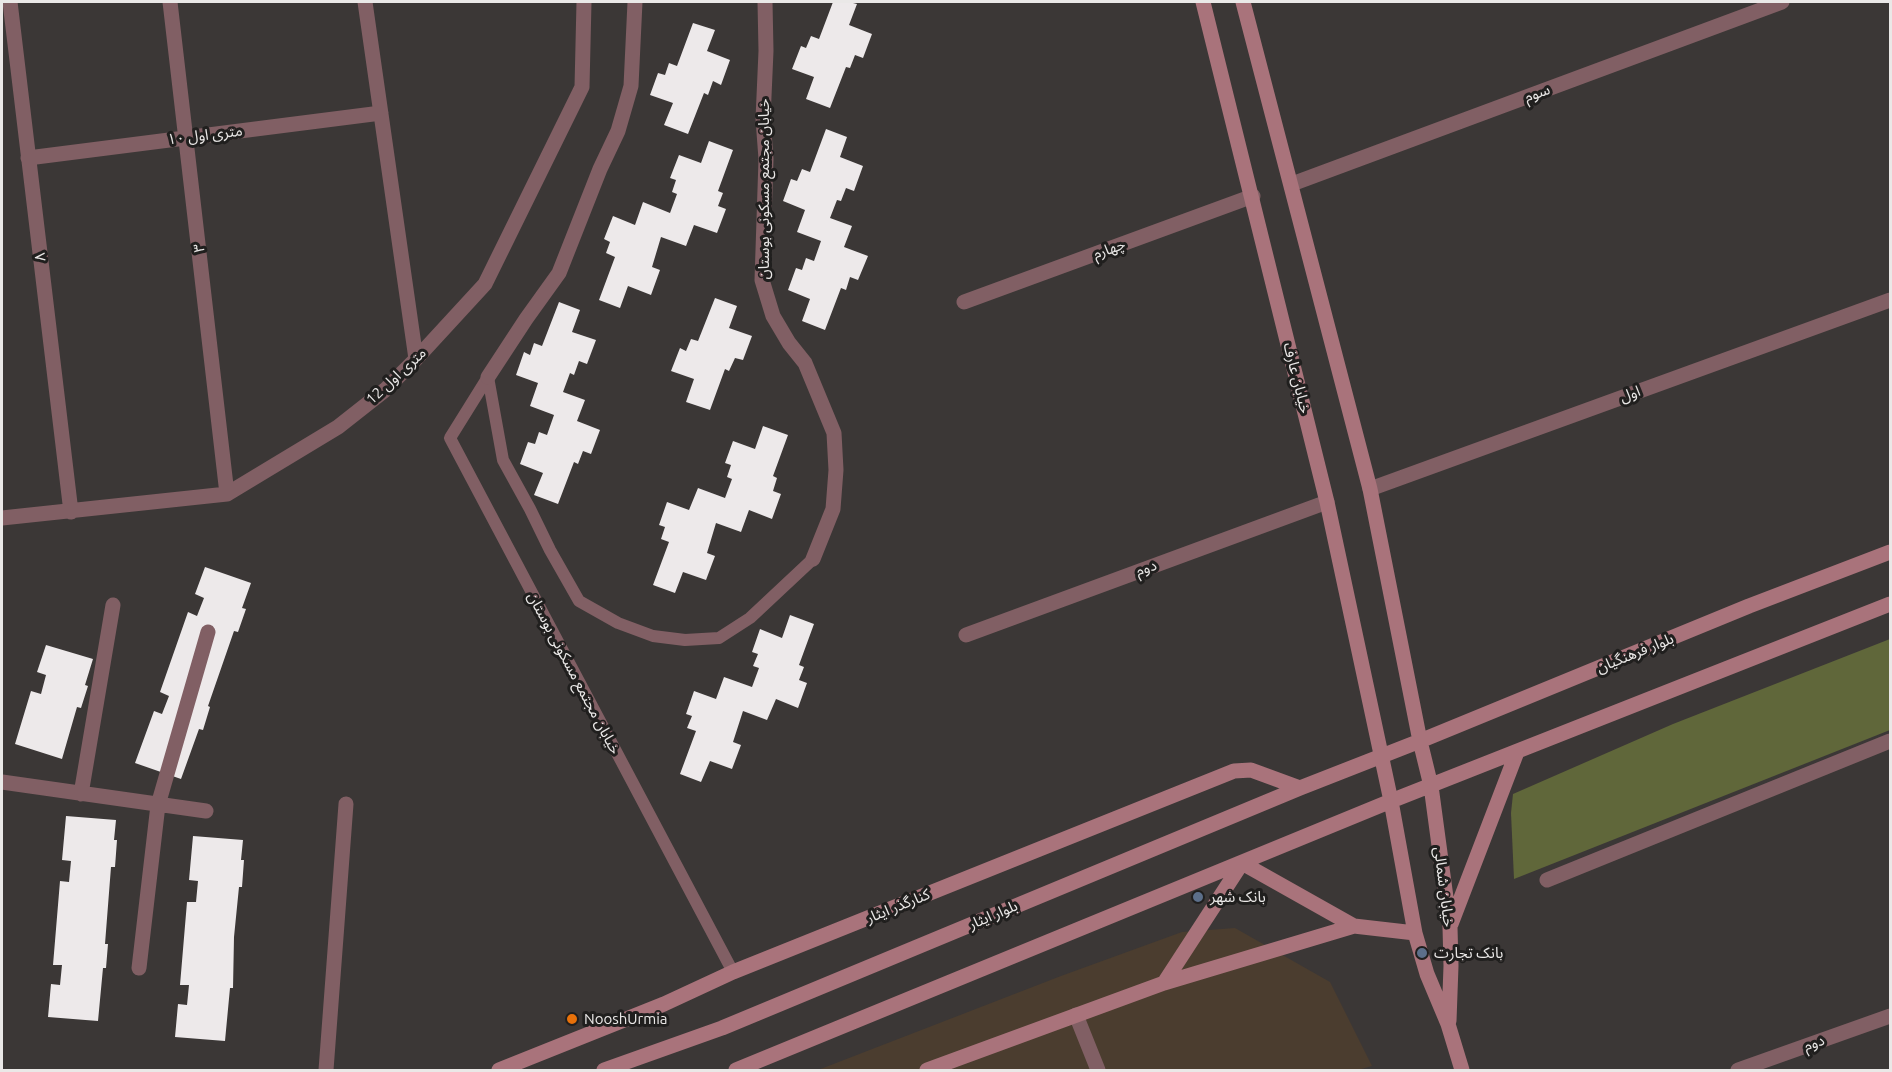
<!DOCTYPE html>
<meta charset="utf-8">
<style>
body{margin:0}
#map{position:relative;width:1892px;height:1072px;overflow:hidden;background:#3b3736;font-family:Ubuntu,sans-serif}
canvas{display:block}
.frame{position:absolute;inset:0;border:3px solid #eae8e7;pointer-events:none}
</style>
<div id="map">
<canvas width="1892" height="1072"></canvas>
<div class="frame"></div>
</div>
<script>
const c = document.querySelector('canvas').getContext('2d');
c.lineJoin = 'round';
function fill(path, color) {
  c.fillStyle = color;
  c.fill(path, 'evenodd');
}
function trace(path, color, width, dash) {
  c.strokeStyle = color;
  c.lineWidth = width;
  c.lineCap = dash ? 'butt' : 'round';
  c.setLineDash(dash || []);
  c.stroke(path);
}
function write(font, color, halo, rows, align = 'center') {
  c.font = font + ' Ubuntu,"Noto Sans Arabic",sans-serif';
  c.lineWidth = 6;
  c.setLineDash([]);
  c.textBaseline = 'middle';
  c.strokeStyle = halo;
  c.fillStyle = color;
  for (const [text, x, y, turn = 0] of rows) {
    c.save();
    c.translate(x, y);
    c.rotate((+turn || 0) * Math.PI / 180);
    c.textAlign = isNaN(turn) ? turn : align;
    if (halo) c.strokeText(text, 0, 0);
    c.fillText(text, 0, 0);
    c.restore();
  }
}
fill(new Path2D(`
 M1235,928L1330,982L1372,1066L1358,1070H818L1061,976L1182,932Z`), '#4b3d2f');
fill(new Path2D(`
 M1890,639V730L1514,879L1511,813L1513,794L1673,724Z`), '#60673a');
fill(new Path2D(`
 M833,2H849L857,4L849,25L872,34L863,58L855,55L850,68L846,67L830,108L806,99L814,77L792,69L801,46L806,48L811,36L819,39Z
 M693,23L715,30L707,51L730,60L721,85L713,81L708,95L704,93L688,134L664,125L673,103L650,95L658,73L665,75L669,63L677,66Z
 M826,129L847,137L840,157L863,166L854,191L846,188L841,201L837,200L830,218L852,226L844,247L868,256L858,280L850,277L846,290L841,288L825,330L802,321L810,299L788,290L796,268L802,270L806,258L814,261L821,241L797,232L805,210L783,201L791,179L797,181L802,169L810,172Z
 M709,141L733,150L718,191L723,193L718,206L726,209L717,233L694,225L686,246L661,237L652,267L660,270L651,295L628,286L620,308L599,300L615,257L606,253L610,242L604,239L613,216L635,225L643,202L670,213L677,194L672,192L676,180L670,178L679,155L701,163Z
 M715,298L737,306L729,328L752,336L743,360L735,358L729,371L725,369L710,410L686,402L694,379L671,371L680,348L686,351L691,339L698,341Z
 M559,302L580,310L572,332L596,340L587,364L579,361L574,375L570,373L563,392L585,400L577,421L600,430L591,454L583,451L578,464L574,462L558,504L534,495L543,473L520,464L528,442L535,444L539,432L547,435L554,415L530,406L538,383L516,375L524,352L530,355L534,343L542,346Z
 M763,426L788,435L773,476L777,478L773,491L781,494L772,519L749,510L741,532L716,523L707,553L715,556L706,580L683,572L675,593L653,585L669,542L661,539L665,527L659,525L667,502L689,510L698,488L725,498L732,479L727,477L731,465L725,463L733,441L755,449Z
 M205,567L251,583L242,608L246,609L238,632L234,631L208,706L210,707L203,730L199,729L181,779L135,763L154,711L162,714L169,696L160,692L188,612L197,616L204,598L195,594Z
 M790,615L814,624L799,665L804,667L799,680L807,683L798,708L776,699L767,720L743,711L733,742L741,745L732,769L710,761L701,782L680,774L696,731L687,728L692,716L686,714L694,691L716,699L724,677L752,687L759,668L753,666L758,654L752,652L760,629L782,638Z
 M46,645L93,659L85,685L88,686L81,708L77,707L62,759L15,744L31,691L41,694L46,675L37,672Z
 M66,816L116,820L114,840H117L115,867H111L105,944H108L106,968H103L98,1021L48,1017L51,984L60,985L62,965H53L60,881L69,882L71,861L62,860Z
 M193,836L243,840L241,860H244L242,887H239L234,937L233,988H230L225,1041L175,1037L178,1004L187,1005L189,985H180L187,902H196L198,881L189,880Z`), '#ede9ea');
trace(new Path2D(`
 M488,377L450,438L733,972
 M488,377L503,460L530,509L550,550L579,601L618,623L653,636L685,640L719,638L750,618L813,559`), '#815f64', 12);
trace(new Path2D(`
 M10,2L71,512
 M170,2L227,494
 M365,2L416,359
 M765,2L766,51L763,119L766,159L762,280L773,316L789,343L805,363L834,433L836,470L833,509L813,559
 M28,158L381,113
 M1292,184L1782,2
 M964,302L1253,196
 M488,377L526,319L559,273L600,169L618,131L631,86L635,2
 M1370,489L1890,300
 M2,518L227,494L338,427L385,390L416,359L485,284L582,87L584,2
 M966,635L1327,502
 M2,782L206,811
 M81,794L113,605
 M1547,880L1890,741
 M139,968L158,805L208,632
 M1076,1015L1098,1070
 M326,1070L346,804
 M1738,1070L1890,1016`), '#815f64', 15);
trace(new Path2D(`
 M1203,2L1327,502L1391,801L1415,933L1427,974L1448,1024L1462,1070
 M1243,2L1370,489L1420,741L1431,786L1450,927L1451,966L1449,1021
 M1451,924L1517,752
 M1164,983L1242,863L1354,926
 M499,1070L664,1004L733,972L1234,771L1251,770L1300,788
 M604,1070L722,1028L1300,788L1420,741L1749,606L1890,552
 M736,1070L1391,801L1890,604
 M927,1070L1164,983L1354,926L1415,933`), '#a9737b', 15);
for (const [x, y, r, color] of [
 [1198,897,6,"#5c6f8a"],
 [1422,953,6,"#5c6f8a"],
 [572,1019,6,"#e8710a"]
]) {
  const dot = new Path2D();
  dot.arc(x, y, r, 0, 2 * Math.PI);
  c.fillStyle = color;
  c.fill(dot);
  trace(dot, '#201f1e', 2);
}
write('15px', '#eae8e7', '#201f1e', [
 ["سوم",1537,93,-20],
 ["۱۰ متری اول",205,135,-7],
 ["خیابان مجتمع مسکونی بوستان",764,189,-90],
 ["۳",199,248,-97],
 ["چهارم",1109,249,-20],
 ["۸",40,257,-97],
 ["12 متری اول",396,376,-43],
 ["خیابان عارف",1297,378,76],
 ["اول",1630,394,-20],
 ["دوم",1146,568,-20],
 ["بلوار فرهنگیان",1635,653,-22],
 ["خیابان مجتمع مسکونی بوستان",574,673,62],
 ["خیابان شمالی",1444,887,83],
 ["کنارگذر ایثار",898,906,-22],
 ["بلوار ایثار",993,915,-23],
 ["دوم",1814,1043,-19]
]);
write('15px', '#eae8e7', '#201f1e', [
 ["بانک شهر",1210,897],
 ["بانک تجارت",1434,953],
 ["NooshUrmia",584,1019]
], 'left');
</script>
